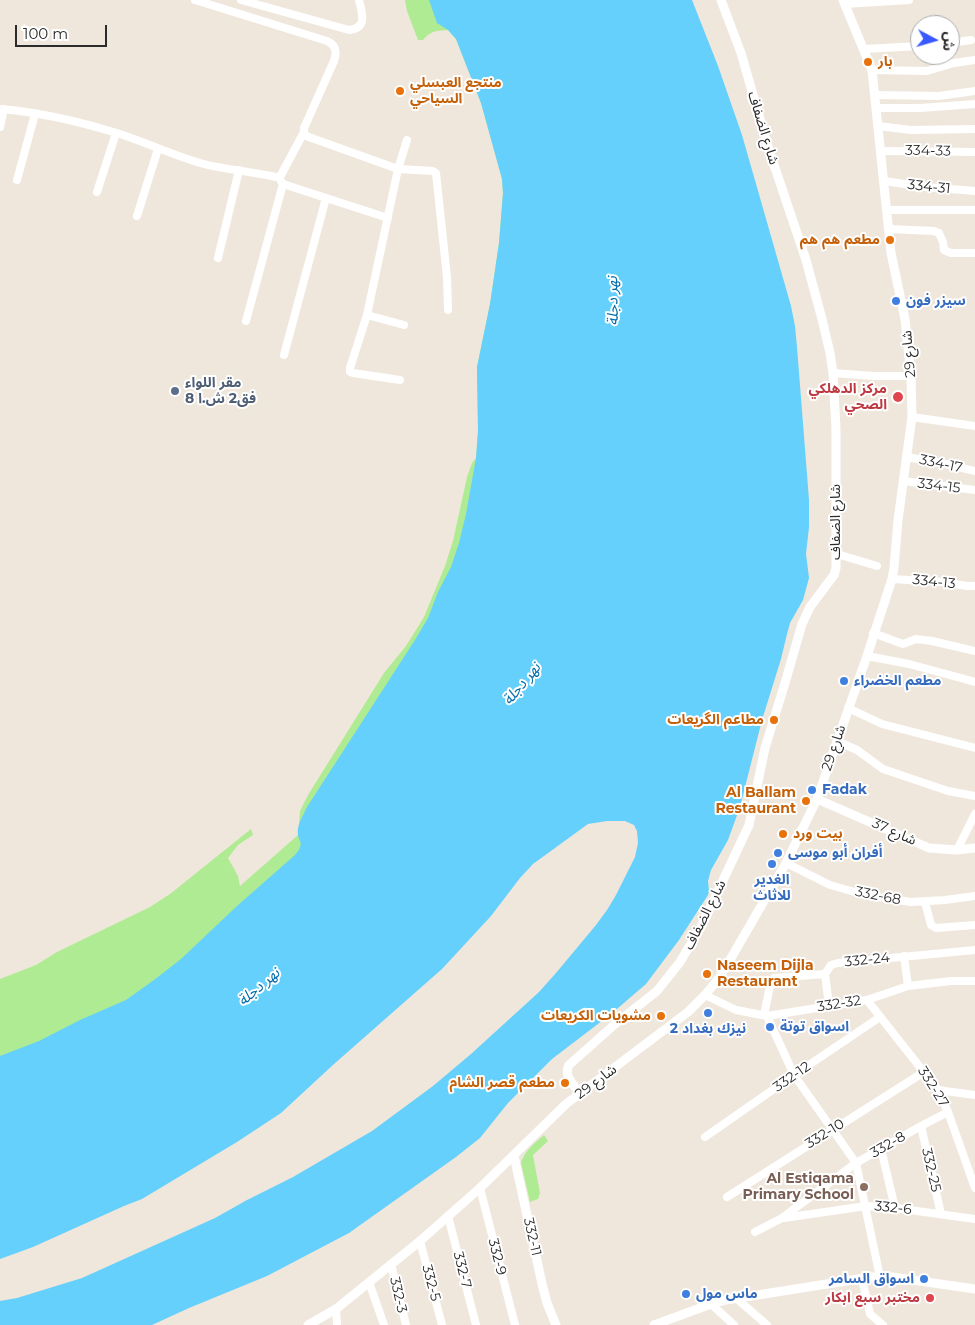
<!DOCTYPE html>
<meta charset="utf-8">
<style>
body{margin:0}
#map{position:relative;width:975px;height:1325px;overflow:hidden;background:#efe7dc;font-family:Montserrat,"Noto Sans Arabic",sans-serif}
canvas{display:block}
.north{position:absolute;left:910px;top:15px;width:50px;height:50px;box-sizing:border-box;background:#fff;border:1px solid #aaa;border-radius:50%;rotate:96deg;font-size:14px;font-weight:700;line-height:20px;text-align:center;color:#2b2b2b}
.north::after{content:'';display:block;margin:auto;width:18px;height:22px;background:#3859ff;clip-path:polygon(50% 0,100% 100%,50% 72%,0 100%)}
.scale{position:absolute;left:15px;top:25px;width:92px;height:22px;box-sizing:border-box;border:2px solid #2b2b2b;border-top:0;padding-left:6px;font-size:15px;line-height:18px;white-space:nowrap;color:#2b2b2b;-webkit-text-stroke:4px #fff;paint-order:stroke}
</style>
<div id="map">
<canvas width="975" height="1325"></canvas>
<div class="north">ش</div>
<div class="scale">100 m</div>
</div>
<script>
const c = document.querySelector('canvas').getContext('2d');
c.lineJoin = 'round';
function fill(path, color) {
  c.fillStyle = color;
  c.fill(path, 'evenodd');
}
function trace(path, color, width, dash) {
  c.strokeStyle = color;
  c.lineWidth = width;
  c.lineCap = dash ? 'butt' : 'round';
  c.setLineDash(dash || []);
  c.stroke(path);
}
function write(font, color, halo, rows, align = 'center') {
  c.font = font + ' Montserrat,"Noto Sans Arabic",sans-serif';
  c.lineWidth = 4;
  c.setLineDash([]);
  c.textBaseline = 'middle';
  c.strokeStyle = halo;
  c.fillStyle = color;
  for (const [text, x, y, turn = 0] of rows) {
    c.save();
    c.translate(x, y);
    c.rotate((+turn || 0) * Math.PI / 180);
    c.textAlign = isNaN(turn) ? turn : align;
    if (halo) c.strokeText(text, 0, 0);
    c.fillText(text, 0, 0);
    c.restore();
  }
}
fill(new Path2D(`
 M405,0H440L450,15L509,178L490,463L439,600L313,840L158,988L0,1061V979L36,965L57,952L150,907L170,894L251,829L253,835L238,845L228,858L238,876L240,886L298,835L300,811L308,795L384,673L406,646L424,617L445,566L453,541L467,477L472,463L476,458L478,431L477,367L490,304L499,243L503,193L502,179L481,103L456,39L448,30C436,31 432,30 423,40H418L407,11Z
 M544,1135L548,1141L533,1155L540,1193L538,1199L530,1202L521,1163C524,1151 535,1143 544,1135Z`), '#afeb93');
fill(new Path2D(`
 M429,0H692L718,66L742,135L791,306L795,326L797,347L809,500V527L806,554L809,578L803,600L790,623L787,634L781,659L762,720L740,807L728,840L711,870L708,881L709,891L708,895L679,940L646,984L611,1014L552,1059L508,1103L480,1138L456,1157L349,1233L267,1276L189,1308L152,1325H0V1301L17,1298L82,1278L215,1218L247,1200L293,1177L372,1131L433,1086L471,1054L539,992L556,973L596,925L607,910L616,895L635,857L638,843L637,831L634,825L625,821H607L588,824L533,864L520,878L491,916L442,969L334,1064L281,1113L237,1142L142,1199L124,1206L33,1247L0,1259V1056L39,1041L80,1020L126,1000L154,980L181,959L237,906L295,855C307,841 296,842 298,829C299,821 304,814 307,807L415,640L428,618L438,592L451,567L459,543L466,514L476,458L478,431L477,367L490,304L499,243L503,193L502,179L481,103L456,39L448,30L437,23Z`), '#64d0fb');
trace(new Path2D(`
 M195,0L327,41C336,45 337,52 334,61L304,128V132L306,136L398,169L433,171L436,173L447,277L448,310
 M241,0L349,30C368,28 362,13 359,0
 M845,4L909,0
 M950,43L971,40
 M864,49L920,46
 M872,70L927,71L954,63L975,60
 M875,95L939,96L975,91
 M876,108H920L975,104
 M0,109C41,112 81,122 120,134C147,143 173,155 200,163C225,170 251,171 276,177H278L281,175L304,132
 M878,126L911,130L975,129
 M0,127L4,109
 M881,151L975,152
 M17,180L35,114
 M281,181L283,184L388,218
 M884,181L925,187L975,191
 M97,192L116,133
 M887,210H975
 M137,216L158,149
 M889,229L934,231L939,233L943,242L944,250L951,253H975
 M218,258L239,170
 M367,315L404,325
 M246,321L283,184
 M284,355L326,198
 M833,373L874,376H911
 M400,380L353,373L350,372V368L367,315L398,169L407,140
 M912,417L975,426
 M906,457L941,463L975,471
 M903,481L975,490
 M837,554L877,566
 M892,579L943,582L967,586H975
 M873,633L903,644L916,639L932,641L975,651
 M867,656L909,664L975,682
 M848,708L882,724L975,748
 M837,741L857,750L883,769L948,791L975,796
 M957,850L975,814
 M786,863L830,885L865,895L911,902L945,900L975,896
 M925,902L931,925L936,928L975,925
 M904,956L908,986
 M825,974L829,1006
 M705,995L736,1010L767,1016L867,1000L908,986L951,981H975
 M867,1000L938,1090L948,1112L975,1188
 M764,1015L770,986L771,981L774,978L825,974L831,965L838,963L975,950
 M767,1016L794,1075L856,1163L880,1277
 M938,1090L975,1095
 M921,1126L941,1214
 M705,1137L794,1075L880,1017
 M881,1149L895,1208
 M480,1188L515,1325
 M727,1197L924,1072
 M448,1216L476,1325
 M784,1218L866,1206L895,1208L975,1219
 M755,1232L782,1218L856,1163L921,1126L948,1112
 M420,1241L442,1325
 M391,1264L406,1325
 M862,1279L870,1314L883,1325
 M369,1282L384,1325
 M736,1298L767,1325
 M711,1304L734,1325
 M336,1309L337,1325`), '#fff', 8);
trace(new Path2D(`
 M817,799L929,848L957,850L975,848
 M580,1093C574,1085 563,1076 569,1065L614,1025L657,991L680,962L702,925L749,825L765,748L785,683L802,624L810,607L834,575L836,568V429L833,373L830,353L822,319L806,260L769,150L741,53L721,0
 M514,1156L543,1288L547,1303L556,1325
 M308,1325L336,1309L420,1241L480,1188L566,1104L688,1012L705,995L719,978L727,965L786,863L817,799L867,656L892,579L894,568L898,520L912,417L911,376L905,319L891,253L872,70L843,0
 M654,1325L711,1304L726,1300L871,1277H892L975,1289`), '#fff', 9);
for (const [x, y, r, color] of [
 [868,62,5,"#e8710a"],
 [400,91,5,"#e8710a"],
 [890,240,5,"#e8710a"],
 [896,301,5,"#3f7fe0"],
 [175,391,5,"#5c6f8a"],
 [898,397,6,"#e0444e"],
 [844,681,5,"#3f7fe0"],
 [774,720,5,"#e8710a"],
 [812,790,5,"#3f7fe0"],
 [806,801,5,"#e8710a"],
 [783,834,5,"#e8710a"],
 [778,853,5,"#3f7fe0"],
 [772,864,5,"#3f7fe0"],
 [707,974,5,"#e8710a"],
 [708,1013,5,"#3f7fe0"],
 [661,1016,5,"#e8710a"],
 [770,1027,5,"#3f7fe0"],
 [565,1083,5,"#e8710a"],
 [864,1187,5,"#8d6e63"],
 [924,1279,5,"#3f7fe0"],
 [686,1294,5,"#3f7fe0"],
 [930,1298,5,"#e0444e"]
]) {
  const dot = new Path2D();
  dot.arc(x, y, r, 0, 2 * Math.PI);
  c.fillStyle = color;
  c.fill(dot);
  trace(dot, '#fff', 2);
}
write('bold 14px', '#c56008', '#fff', [
 ["بار",878,62,"left"],
 ["منتجع العبسلي",410,83,"left"],
 ["السياحي",410,99,"left"],
 ["مطعم هم هم",880,240],
 ["مطاعم الگريعات",764,720],
 ["Al Ballam",796,793],
 ["Restaurant",796,809],
 ["بيت ورد",793,834,"left"],
 ["Naseem Dijla",717,966,"left"],
 ["Restaurant",717,982,"left"],
 ["مشويات الكريعات",651,1016],
 ["مطعم قصر الشام",555,1083]
], 'right');
write('14px', '#2b2b2b', '#fff', [
 ["شارع الضفاف",763,128,73],
 ["334-33",928,151,1],
 ["334-31",929,187,6],
 ["شارع 29",909,354,-95],
 ["334-17",941,464,12],
 ["334-15",939,486,7],
 ["شارع الضفاف",836,522,-90],
 ["334-13",934,582,6],
 ["شارع 29",834,748,-71],
 ["شارع 37",894,832,24],
 ["332-68",878,896,11],
 ["شارع الضفاف",705,915,-63],
 ["332-24",867,960,-6],
 ["332-32",839,1004,-9],
 ["332-12",792,1077,-35],
 ["شارع 29",596,1082,-37],
 ["332-27",933,1087,58],
 ["332-10",825,1134,-32],
 ["332-8",888,1145,-30],
 ["332-25",931,1170,77],
 ["332-6",893,1208,6],
 ["332-11",532,1237,77],
 ["332-9",497,1257,76],
 ["332-7",462,1270,76],
 ["332-5",431,1283,75],
 ["332-3",398,1295,77]
]);
write('bold 14px', '#366cbe', '#fff', [
 ["سيزر فون",906,301],
 ["مطعم الخضراء",854,681],
 ["Fadak",822,790],
 ["أفران أبو موسى",788,853],
 ["الغدير",772,880,"center"],
 ["للاثاث",772,896,"center"],
 ["اسواق توتة",780,1027],
 ["نيزك بغداد 2",708,1029,"center"],
 ["اسواق السامر",914,1279,"right"],
 ["ماس مول",696,1294]
], 'left');
write('bold 14px', '#4e5e75', '#fff', [
 ["مقر اللواء",185,383],
 ["8 فق2 ش.ا",185,399]
], 'left');
write('bold 14px', '#be3a42', '#fff', [
 ["مركز الدهلكي",887,389],
 ["الصحي",887,405],
 ["مختبر سبع ابكار",920,1298]
], 'right');
write('bold 14px', '#785e54', '#fff', [
 ["Al Estiqama",854,1179],
 ["Primary School",854,1195]
], 'right');
write('italic 15px', '#006caa', '#fff', [
 ["نهر دجلة",613,301,-91],
 ["نهر دجلة",522,684,-50],
 ["نهر دجلة",259,987,-40]
]);
</script>
